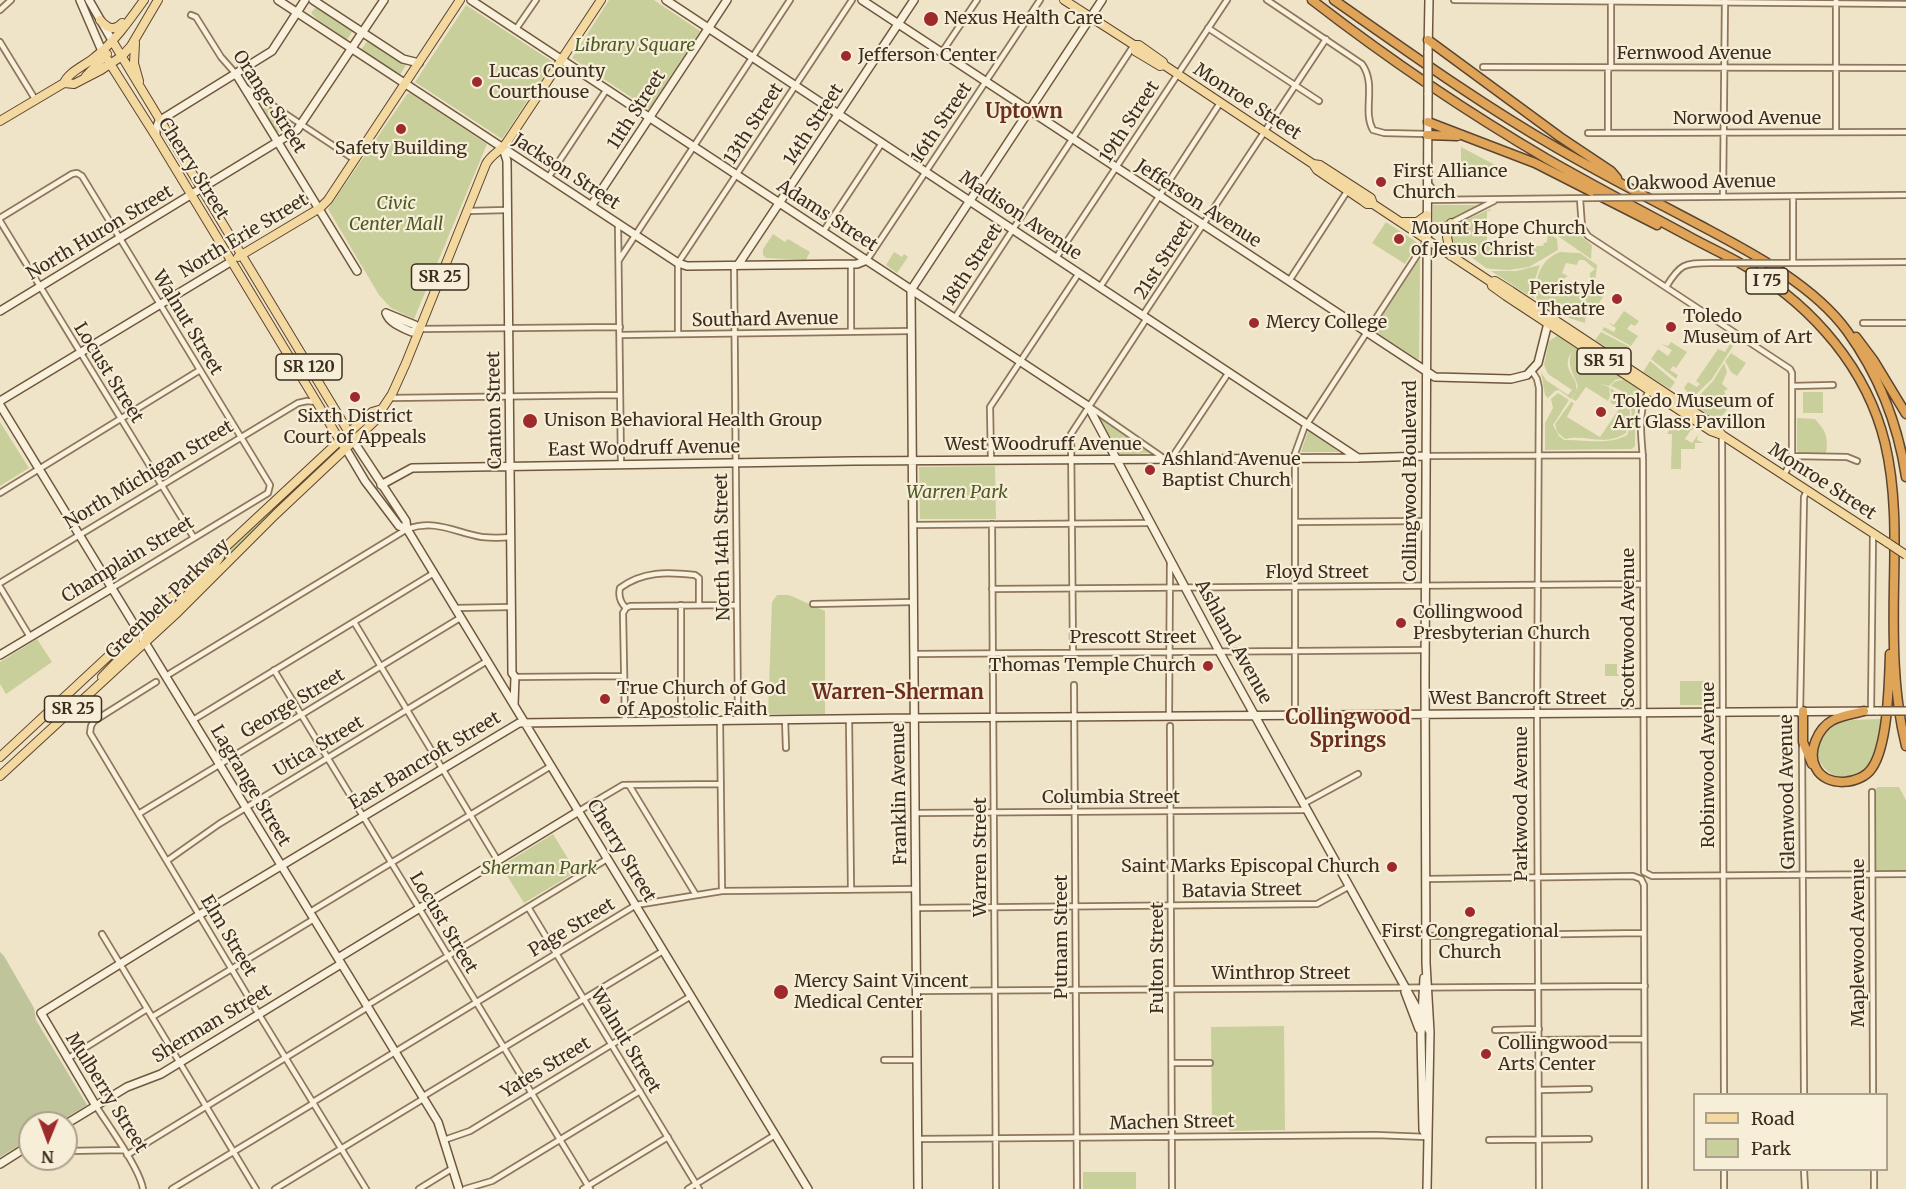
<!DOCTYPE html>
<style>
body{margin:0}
#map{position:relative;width:1906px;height:1189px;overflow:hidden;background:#f0e4c8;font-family:Merriweather,serif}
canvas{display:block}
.legend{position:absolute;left:1693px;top:1093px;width:195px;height:78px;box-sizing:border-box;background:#f7eed8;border:2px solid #ada18e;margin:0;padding:8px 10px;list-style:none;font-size:18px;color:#3d2e20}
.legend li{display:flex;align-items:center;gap:12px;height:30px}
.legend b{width:30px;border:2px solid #ada18e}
.north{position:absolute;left:18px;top:1111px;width:60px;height:60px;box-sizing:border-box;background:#f7eed8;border:2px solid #ada18e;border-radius:50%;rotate:181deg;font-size:16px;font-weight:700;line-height:24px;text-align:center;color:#3d2e20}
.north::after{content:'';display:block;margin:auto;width:21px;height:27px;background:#9e2a2b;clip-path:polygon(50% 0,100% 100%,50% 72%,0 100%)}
</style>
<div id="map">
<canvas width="1906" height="1189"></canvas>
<ul class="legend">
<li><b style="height:8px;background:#f3d9a0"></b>Road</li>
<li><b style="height:16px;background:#c9cf9b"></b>Park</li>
</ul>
<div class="north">N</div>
</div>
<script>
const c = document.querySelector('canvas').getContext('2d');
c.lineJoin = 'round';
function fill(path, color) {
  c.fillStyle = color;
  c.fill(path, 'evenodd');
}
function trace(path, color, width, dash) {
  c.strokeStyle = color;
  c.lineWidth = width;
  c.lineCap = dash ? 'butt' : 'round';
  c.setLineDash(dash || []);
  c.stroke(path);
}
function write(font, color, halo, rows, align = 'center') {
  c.font = font + ' Merriweather,serif';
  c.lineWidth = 4.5;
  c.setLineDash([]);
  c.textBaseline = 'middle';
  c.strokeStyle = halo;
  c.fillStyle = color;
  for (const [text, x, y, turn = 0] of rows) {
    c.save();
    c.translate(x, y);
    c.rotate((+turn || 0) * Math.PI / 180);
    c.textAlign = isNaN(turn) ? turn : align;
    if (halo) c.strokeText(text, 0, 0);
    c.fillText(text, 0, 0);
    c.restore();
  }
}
fill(new Path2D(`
 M609,0H654L700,31L649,109L572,58Z
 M466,5L553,62L502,139L415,82Z
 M315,8L324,11L353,30L347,40L318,20L311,13Z
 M368,40L406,65L400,75L361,50Z
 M410,93L487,144L414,319L391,308L379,295L328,209L407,94Z
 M265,106H269L291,121L293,128L284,133L277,132L263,110Z
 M1461,147L1499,167V178H1453V162L1461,161Z
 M1433,205H1479L1437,226L1433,223Z
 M1490,209L1491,211H1487V243H1491V246H1543L1544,243L1547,242L1548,232L1557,239L1558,250L1529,267L1509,270L1491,269L1486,268L1460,249L1450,238L1454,226L1457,224Z
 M1386,222L1418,243L1405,264L1372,243Z
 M1568,227H1576L1583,238L1592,245L1591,259L1549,230H1567Z
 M773,234L785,242L788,239L810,252L806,260L766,258L763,255V249Z
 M894,252L902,257L904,254L908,257L897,273L886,265Z
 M1560,252L1580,253L1597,265L1595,282L1590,278V273L1595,269L1584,260H1579L1577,265L1566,263L1562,273L1568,276L1562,280L1567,289L1574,285L1573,289L1578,293L1595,294L1596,289L1602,293L1601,295L1603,297L1593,312L1586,315L1585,323L1569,318L1561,313L1558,316L1537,302C1534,280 1539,260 1560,252Z
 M1419,260H1420L1419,360L1373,330Z
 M1540,265L1534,282V299L1491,271H1516Z
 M1624,311L1639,321L1635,326L1631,324L1627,329L1638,336L1631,346L1602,330L1604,327L1614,332L1616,328L1607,322L1614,325Z
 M1601,332L1630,347L1623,358L1595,340Z
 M1557,336L1623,378L1615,380L1609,386L1598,383L1609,387L1610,396L1608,401L1586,387L1576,401L1572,399L1578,386C1574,374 1566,365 1572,352C1559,369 1580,378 1576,390C1575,393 1573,396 1571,399L1559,390L1555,391L1548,398L1545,395L1541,372L1546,380L1568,395L1572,390L1548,374L1544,365L1549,341Z
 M1671,342L1687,352L1676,368L1673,366L1670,370L1678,375L1676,379L1651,359L1658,349L1668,356L1672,350L1661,344L1668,346Z
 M1730,344L1733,346L1712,379L1692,398L1684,388L1688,382L1697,387L1700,384L1696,381L1718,349L1725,352Z
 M1731,353L1746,363L1737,376L1731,372L1725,361Z
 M1650,361L1675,382L1670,389L1643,372Z
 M1724,363L1727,372L1722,384L1728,389L1724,391L1727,398L1730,397L1734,401L1718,421L1700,409L1701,408L1695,400L1713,381Z
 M1624,379L1638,389L1635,408V446L1632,449L1545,450V423L1553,408L1551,399L1558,393L1569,400L1553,425L1559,436L1564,440C1585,439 1607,446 1627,435C1633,423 1634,402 1624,393C1621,390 1615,388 1611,386L1614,382Z
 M1610,388C1631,399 1634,410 1626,433C1605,447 1586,434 1565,439L1557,432L1555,424L1571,402L1574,403L1567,417L1600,437L1619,409L1610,402L1612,398Z
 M1803,392H1823V413H1803Z
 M1099,417L1105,422L1150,453L1120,455Z
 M1797,418L1815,419C1825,430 1829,437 1826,453H1799L1797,450Z
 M0,422L29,468L0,486Z
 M1684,423L1694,429L1691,430L1685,439L1692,443L1698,435L1697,440L1704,443H1695V449H1681V469H1671L1672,434H1667L1671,427L1679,431L1684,426Z
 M1308,431L1339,452H1301Z
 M995,466L996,519H920L919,467Z
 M297,483L267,519L181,605L229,549Z
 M777,595H789L825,611V714H768L772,602Z
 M37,639L52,662L6,694L0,684V662Z
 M1605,664H1617V674L1621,676H1605Z
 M1680,681H1715V705H1680Z
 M1881,719C1879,736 1878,754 1868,768C1851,792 1809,772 1819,741C1821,734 1828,728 1833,722L1834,724L1852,720Z
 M1878,787H1899L1906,800V872H1878L1875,870V789Z
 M553,834L576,872L524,903L501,866Z
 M1284,1026L1285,1130L1229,1131L1228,1126H1212L1211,1027Z
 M1083,1172H1136V1189H1083Z`), '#c9cf9b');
fill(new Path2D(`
 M0,952L4,956L34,1008L36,1020L87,1105L57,1123H30V1139L0,1157Z`), '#bfc49a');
const street = new Path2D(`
 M1267,0L1362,64C1377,85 1362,111 1373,130L1384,133L1427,134
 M1454,0L1906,4
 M0,10L11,0
 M191,15L196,17L221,57L236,74
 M1208,28L1319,101
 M516,29L536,0
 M0,42L35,99
 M942,52L977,0
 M1483,67L1906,68
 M1611,68V0
 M245,87L355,160
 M1836,132V0
 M1588,133L1906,132
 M1608,133V68
 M548,178L607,89
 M1428,183L1436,193L1447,198
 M1723,196L1725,0
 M1695,197L1906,195
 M1580,199L1582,227L1588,236L1790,369L1792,373V460L1784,475
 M1427,200L1593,198
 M467,211L507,210
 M0,218L72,174L77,173L82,176L270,485L268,493L112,588
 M0,221L194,538
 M618,225L621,465
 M823,232L882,143
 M1427,235L1494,201
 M1056,258L1227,0
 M619,260L790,0
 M867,260L1040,0
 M1783,263L1906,262
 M1793,263V196
 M851,264V332
 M734,265L738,720
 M1289,281L1348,190
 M1100,287L1220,103
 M1666,287C1680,264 1684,263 1710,263
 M1143,315L1326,39
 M954,319L1134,45
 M1863,323H1906
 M419,329L620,327
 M678,334V263L852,0
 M620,335L911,331
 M1532,371L1537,379L1539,388L1537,720L1539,1189
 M1792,386L1833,385
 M1650,389C1636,412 1642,436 1643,461L1644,872L1652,876L1906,874
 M389,398L620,395
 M1090,407L1165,459
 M1307,424L1427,240
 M1722,435L1724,1094
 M1427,456L1643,455
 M1792,456L1847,457L1857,461
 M1171,459L1229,372
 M1293,459L1306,423
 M1295,459V716
 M991,460L990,407L1079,273
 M0,493L200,370
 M1295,522L1426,521
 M992,524L996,1189
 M913,525L1150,523
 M0,583L298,403L307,401L317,402
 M0,587L30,637
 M992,589L1643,584
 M813,604L913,602
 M681,605V720
 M455,608L511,607
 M626,608C620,602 618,596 620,588C643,571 667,572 695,575L699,578V605
 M626,608L630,606L737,605
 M354,622L498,861
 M1073,652L1071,434L1147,318
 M914,654L1425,650
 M274,670L590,1189
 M166,676L407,529C436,519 454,532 482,537C491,538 501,538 511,537
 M515,677L624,676
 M156,682L94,721L91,726L90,733L258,1013L366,1189
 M1074,685L1077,1189
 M1871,711L1873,534
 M1800,714L1804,497L1807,491
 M1169,716L1170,560
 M849,718L851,889
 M785,719L786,748
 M193,720L434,573
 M720,720L722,891
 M625,721L623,613L626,608
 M1170,726L1172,1189
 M1802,746L1804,1094
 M629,785L696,895
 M1872,792L1873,1094
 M1303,804L1358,774
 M579,811L623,785L721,784
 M140,813L460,618
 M915,813L1306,810
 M168,860L219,824L487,661
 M1426,879L1633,876L1641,879L1644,885L1645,1189
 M528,907L699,1189
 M916,908L1317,904L1348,887
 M310,912L551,766
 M102,934L256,1189
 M1426,936L1644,933
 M917,991L1645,986
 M366,1006L607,859
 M152,1017L314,919
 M1495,1030L1539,1029
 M1539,1040L1644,1039
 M67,1059L147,1009
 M884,1060H917
 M1172,1063H1210
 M1539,1090L1589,1089
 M422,1097L663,951
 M313,1102L636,905L722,891L916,889
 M96,1106C108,1125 140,1169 143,1189
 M918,1139L1376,1135L1427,1137
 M444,1140L470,1131L691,996
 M1489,1140L1589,1139
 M66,1151L124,1150
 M127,1155L368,1007
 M1724,1170V1189
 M1804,1170L1805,1189
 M1874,1170V1189
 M172,1189L314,1103
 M275,1189L423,1099
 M419,1189L453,1168
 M465,1189L492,1181L640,1091
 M583,1189L668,1137
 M688,1189L775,1135`);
const secondary = new Path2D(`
 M80,0L102,51
 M89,0L113,42
 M278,0L678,263L687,266L857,264L867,260
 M313,0L403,59L419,63
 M471,0L1088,406L1219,651L1430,1032
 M666,0L1358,458
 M862,0L1435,377L1511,379L1527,375L1538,363L1549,319
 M1428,53L1429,0
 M236,74L357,271
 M156,135V129L159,121L272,51L305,0
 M503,148L507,161L512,673L515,677L514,705
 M591,206L727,0
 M738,265L914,0
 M0,311L297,130L384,0
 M386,313C389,323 403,328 412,332L419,329
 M386,313L415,325L419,329
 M0,401L232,261
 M0,405L438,1122L459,1189
 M354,442L406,521L407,529L808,1189
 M346,449L365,481L399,526L407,529
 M381,485L412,468L853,461L1358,458L1427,456
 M0,655L112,588
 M338,958L579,811
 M1424,978L1421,1035L1423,1130L1427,1137
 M1405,992L1419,1029
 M96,1106L41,1013L199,915L519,723L914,718L1878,711
 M66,1124L127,1087L161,1074L341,964
 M0,1164L30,1145
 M918,1189L911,290L1102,0
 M1427,1189L1430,1032L1426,963L1425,676L1428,93`);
const primary = new Path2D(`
 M1064,0L1134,45H1139L1163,62L1164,65L1313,164L1320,165L1371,198L1373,204
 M100,20C107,28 114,32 122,23
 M113,42L351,436
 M135,43L134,63L139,81
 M1134,45L1135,51L1160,66L1164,65
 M102,51L157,138L342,444
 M86,76L107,54
 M64,83L74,84L101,70L122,56L131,46L158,0
 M0,121L64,83C68,72 86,65 95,57C115,41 129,21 144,0
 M1313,164L1317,170L1363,201L1367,204H1373L1491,282L1495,281L1511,291L1714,425L1722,435
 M1401,222H1417L1427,215
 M1451,223L1447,237L1451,256
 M238,257L320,208L328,200L460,0
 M1491,282L1492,286L1506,296L1711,431L1722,435L1888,543
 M145,641L149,631L178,605L211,570L220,557
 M102,677L135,643L138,630
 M0,757L334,446L372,412L382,409
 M0,776L178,612L276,514L379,417L382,409L392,394L406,363L486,164C491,154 501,151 507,142L601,0`);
const highway = new Path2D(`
 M1312,0C1387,58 1465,111 1547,159C1594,186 1642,211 1690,237C1710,248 1731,257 1750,269C1814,308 1867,369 1885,443C1896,489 1895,537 1894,584C1893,638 1893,694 1906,746
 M1334,0C1407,51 1479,103 1557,148C1607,177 1658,203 1709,230C1756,255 1815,287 1847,331C1878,374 1898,424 1906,477
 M1428,40L1560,137L1611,171L1617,178
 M1428,122L1535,163L1657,225
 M1427,135L1457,136
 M1856,337L1874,361L1906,414
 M1803,711V742L1812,764
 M1864,711C1854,714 1843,715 1833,720C1818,728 1807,752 1816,768C1826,788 1861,785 1872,768C1888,745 1889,683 1890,654`);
trace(street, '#8d765c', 8);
trace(secondary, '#6f573f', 10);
trace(primary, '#5b4430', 10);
trace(highway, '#5b4430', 11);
trace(street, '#faf1dc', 4.5);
trace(secondary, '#faf1dc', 7);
trace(primary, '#f3d9a0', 8);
trace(highway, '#e0a458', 8);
const streetBridge = new Path2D(`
 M1593,198L1695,197
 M1710,263H1783`);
const secondaryBridge = new Path2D(`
 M1428,93V53
 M1878,711H1906`);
const primaryBridge = new Path2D(`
 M1888,543L1906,555`);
trace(streetBridge, '#8d765c', 8, []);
trace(secondaryBridge, '#6f573f', 10, []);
trace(primaryBridge, '#5b4430', 10, []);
trace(streetBridge, '#faf1dc', 4.5);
trace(secondaryBridge, '#faf1dc', 7);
trace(primaryBridge, '#f3d9a0', 8);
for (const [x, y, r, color] of [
 [931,19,8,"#9e2a2b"],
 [846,56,6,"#9e2a2b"],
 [477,82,6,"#9e2a2b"],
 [401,129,6,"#9e2a2b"],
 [1381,182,6,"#9e2a2b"],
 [1399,239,6,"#9e2a2b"],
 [1617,299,6,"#9e2a2b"],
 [1254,323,6,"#9e2a2b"],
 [1671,327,6,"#9e2a2b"],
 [355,397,6,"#9e2a2b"],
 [1601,412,6,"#9e2a2b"],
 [530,421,8,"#9e2a2b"],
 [1150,470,6,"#9e2a2b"],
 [1401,623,6,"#9e2a2b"],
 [1208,666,6,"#9e2a2b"],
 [605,699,6,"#9e2a2b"],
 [1392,867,6,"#9e2a2b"],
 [1470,912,6,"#9e2a2b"],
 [781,992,8,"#9e2a2b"],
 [1486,1054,6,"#9e2a2b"]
]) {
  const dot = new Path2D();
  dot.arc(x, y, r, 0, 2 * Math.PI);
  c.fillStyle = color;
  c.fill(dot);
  trace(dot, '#f7eed8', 2);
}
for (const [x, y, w] of [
 [440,277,57],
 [1767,281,42],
 [1604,361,54],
 [309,367,66],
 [73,709,57]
]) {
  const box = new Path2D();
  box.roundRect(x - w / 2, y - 13, w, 26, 4.5);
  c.fillStyle = '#f7eed8';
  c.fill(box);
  trace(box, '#3d2e20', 1.5);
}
write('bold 16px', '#3d2e20', null, [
 ["SR 25",440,277],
 ["I 75",1767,281],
 ["SR 51",1604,361],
 ["SR 120",309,367],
 ["SR 25",73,709]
]);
write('18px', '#3d2e20', '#f7eed8', [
 ["Nexus Health Care",944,19],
 ["Jefferson Center",858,56],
 ["Lucas County",489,72],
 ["Courthouse",489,93],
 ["Safety Building",401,149,"center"],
 ["First Alliance",1393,172],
 ["Church",1393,193],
 ["Mount Hope Church",1411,229],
 ["of Jesus Christ",1411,250],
 ["Peristyle",1605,289,"right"],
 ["Theatre",1605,310,"right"],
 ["Toledo",1683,317],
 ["Museum of Art",1683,338],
 ["Mercy College",1266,323],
 ["Toledo Museum of",1613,402],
 ["Art Glass Pavillon",1613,423],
 ["Sixth District",355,417,"center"],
 ["Court of Appeals",355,438,"center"],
 ["Unison Behavioral Health Group",544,421],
 ["Ashland Avenue",1162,460],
 ["Baptist Church",1162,481],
 ["Collingwood",1413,613],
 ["Presbyterian Church",1413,634],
 ["Thomas Temple Church",1196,666,"right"],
 ["True Church of God",617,689],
 ["of Apostolic Faith",617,710],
 ["Saint Marks Episcopal Church",1380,867,"right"],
 ["First Congregational",1470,932,"center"],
 ["Church",1470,953,"center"],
 ["Mercy Saint Vincent",794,982],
 ["Medical Center",794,1003],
 ["Collingwood",1498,1044],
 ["Arts Center",1498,1065]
], 'left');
write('italic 18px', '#4d5a26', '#f7eed8', [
 ["Library Square",635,46],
 ["Civic",396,204],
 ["Center Mall",396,225],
 ["Warren Park",957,493],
 ["Sherman Park",539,869]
]);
write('18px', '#3d2e20', '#f7eed8', [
 ["Fernwood Avenue",1694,54],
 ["Orange Street",269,102,57],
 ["Monroe Street",1247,102,33],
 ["11th Street",637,110,-57],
 ["Norwood Avenue",1747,119],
 ["19th Street",1130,122,-57],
 ["16th Street",942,123,-56],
 ["13th Street",754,124,-57],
 ["14th Street",814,125,-57],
 ["Cherry Street",193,169,58],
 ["Jackson Street",566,172,33],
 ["Oakwood Avenue",1701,183,-1],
 ["Jefferson Avenue",1198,204,33],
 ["Adams Street",827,216,33],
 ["Madison Avenue",1020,216,34],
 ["North Huron Street",100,233,-31],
 ["North Erie Street",244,236,-31],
 ["21st Street",1164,260,-57],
 ["18th Street",973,265,-57],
 ["Southard Avenue",765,320,-1],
 ["Walnut Street",187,323,59],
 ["Locust Street",108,373,58],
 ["Canton Street",495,410,-91],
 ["West Woodruff Avenue",1043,445],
 ["East Woodruff Avenue",644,449,-1],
 ["North Michigan Street",149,475,-31],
 ["Collingwood Boulevard",1411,481,-90],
 ["Monroe Street",1822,482,33],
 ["North 14th Street",723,547,-91],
 ["Champlain Street",128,560,-31],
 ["Floyd Street",1317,573],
 ["Greenbelt Parkway",168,599,-44],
 ["Scottwood Avenue",1629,628,-90],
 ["Prescott Street",1133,638],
 ["Ashland Avenue",1233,642,61],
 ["West Bancroft Street",1518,699],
 ["George Street",293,704,-31],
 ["Utica Street",319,747,-31],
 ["East Bancroft Street",425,761,-31],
 ["Robinwood Avenue",1709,765,-90],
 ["Lagrange Street",250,786,59],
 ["Glenwood Avenue",1788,792,-91],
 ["Franklin Avenue",900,794,-91],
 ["Columbia Street",1111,798],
 ["Parkwood Avenue",1522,804,-90],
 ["Cherry Street",621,851,59],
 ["Warren Street",981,857,-90],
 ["Batavia Street",1242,891,-1],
 ["Locust Street",443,923,59],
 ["Page Street",572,928,-31],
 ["Elm Street",228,936,59],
 ["Putnam Street",1062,937,-90],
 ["Maplewood Avenue",1859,943,-90],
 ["Fulton Street",1158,958,-90],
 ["Winthrop Street",1281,974],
 ["Sherman Street",212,1024,-31],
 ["Walnut Street",625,1041,59],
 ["Yates Street",546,1068,-31],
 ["Mulberry Street",106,1093,58],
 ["Machen Street",1172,1123,-1]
]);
write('bold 20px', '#6b2e1e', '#f7eed8', [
 ["Uptown",1024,112],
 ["Warren-Sherman",898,693],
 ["Collingwood",1348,718],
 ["Springs",1348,741]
]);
</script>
